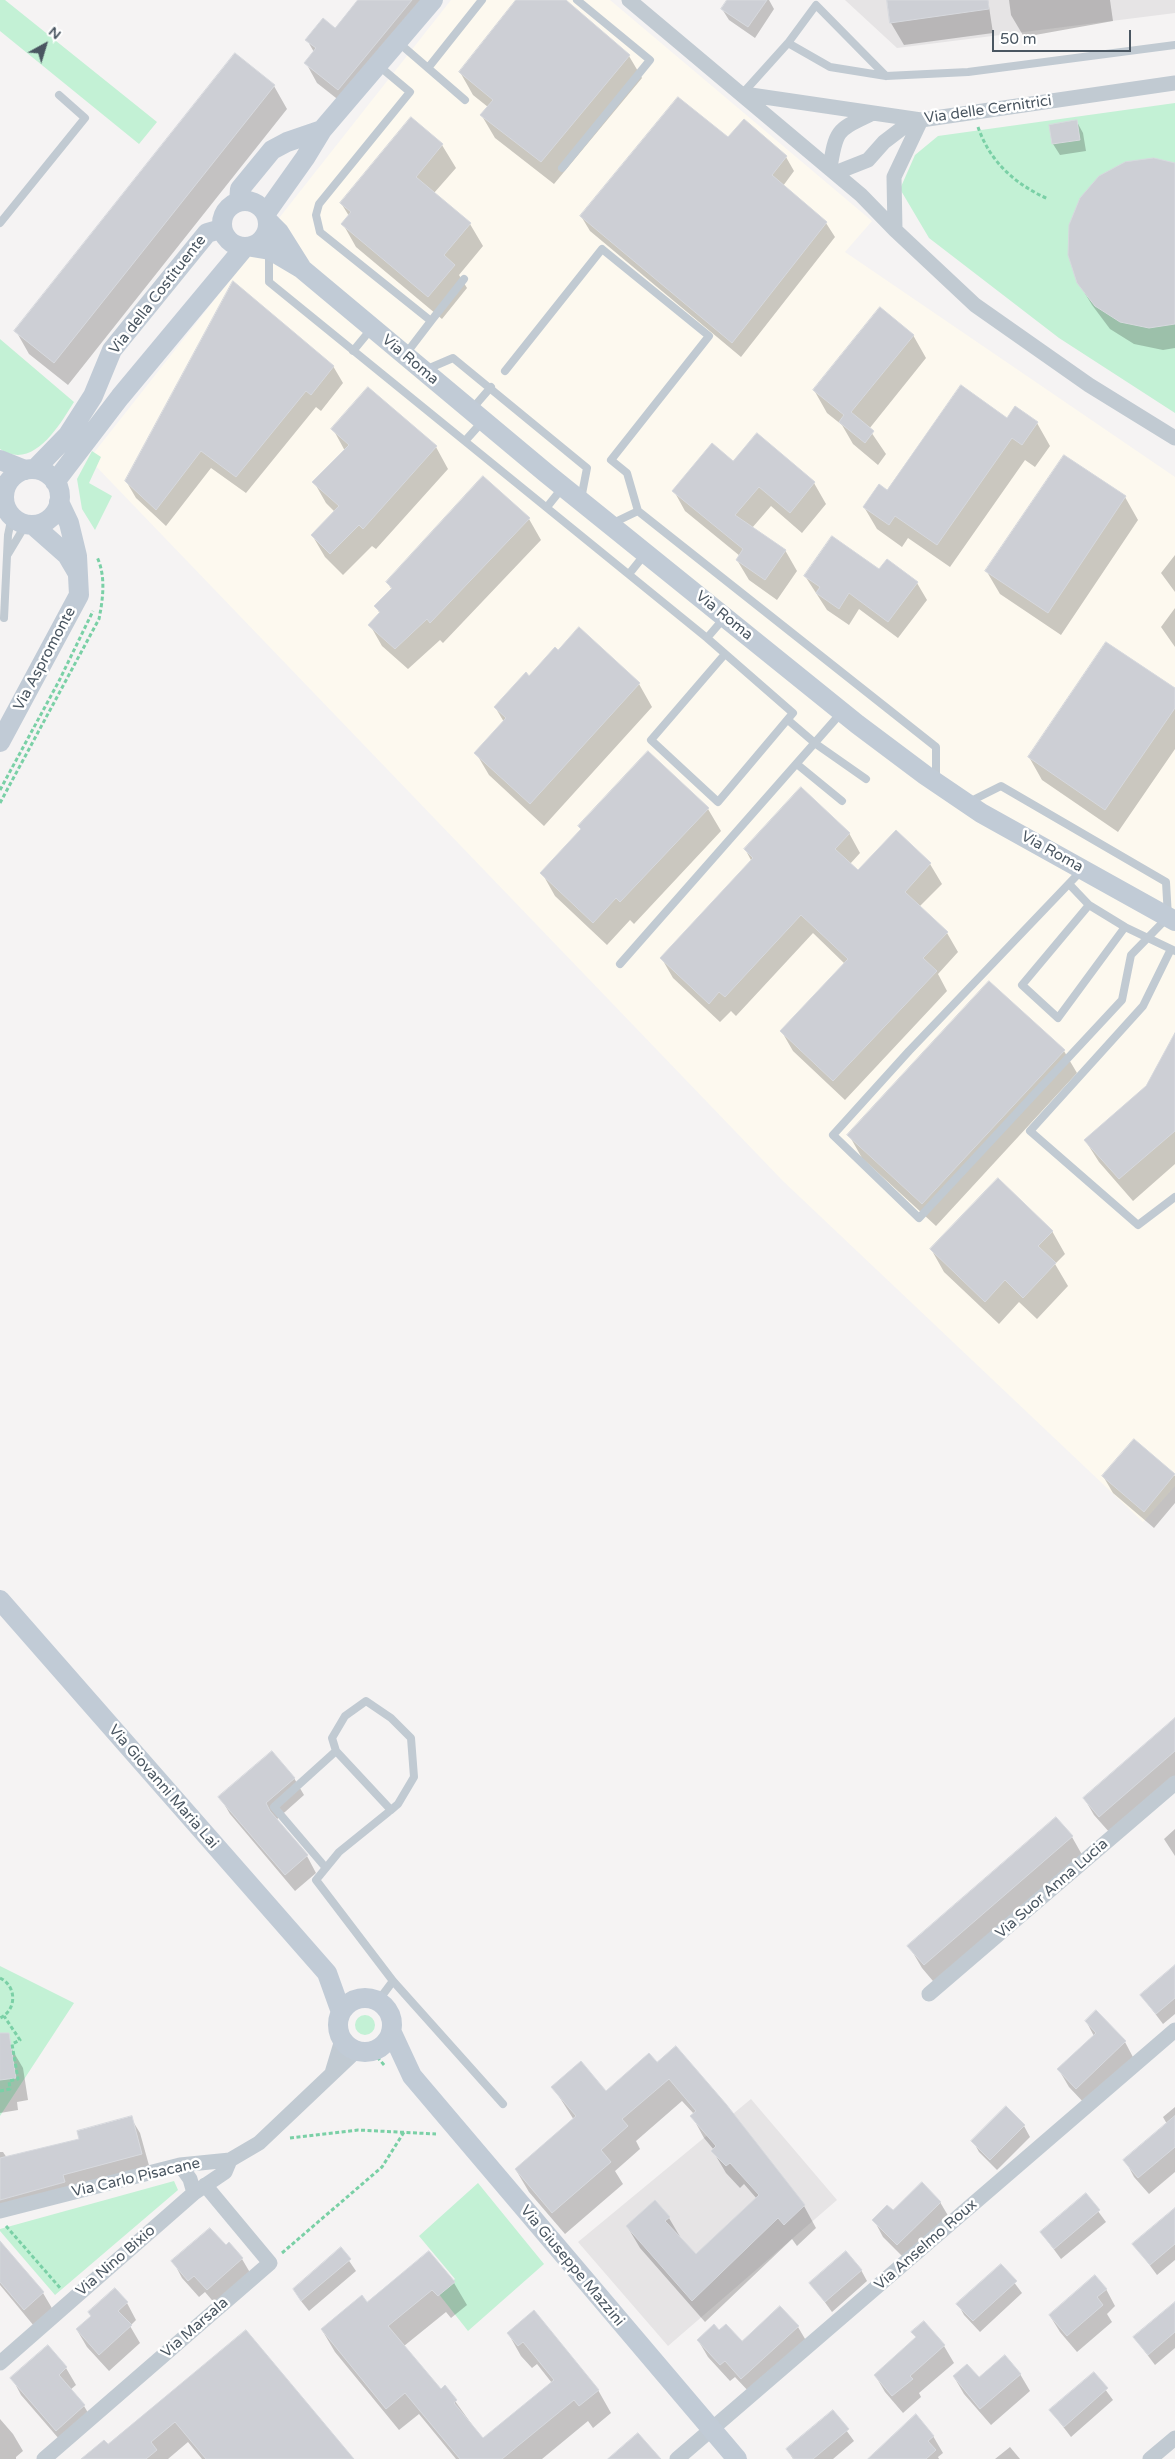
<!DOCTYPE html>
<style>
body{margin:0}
#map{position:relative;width:1175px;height:2459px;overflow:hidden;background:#f5f3f3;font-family:"Varela Round",sans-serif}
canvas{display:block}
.north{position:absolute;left:20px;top:20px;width:50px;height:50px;-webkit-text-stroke:4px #fff;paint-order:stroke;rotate:39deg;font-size:14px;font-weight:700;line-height:20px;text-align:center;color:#4a5661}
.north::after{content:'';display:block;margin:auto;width:18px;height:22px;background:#4a5661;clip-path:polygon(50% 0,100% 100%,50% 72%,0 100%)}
.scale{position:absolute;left:992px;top:30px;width:139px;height:22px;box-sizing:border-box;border:2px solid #4a5661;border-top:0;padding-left:6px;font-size:15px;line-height:18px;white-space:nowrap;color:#4a5661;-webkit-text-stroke:4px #fff;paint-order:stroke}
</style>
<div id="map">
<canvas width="1175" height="2459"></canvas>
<div class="north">N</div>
<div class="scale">50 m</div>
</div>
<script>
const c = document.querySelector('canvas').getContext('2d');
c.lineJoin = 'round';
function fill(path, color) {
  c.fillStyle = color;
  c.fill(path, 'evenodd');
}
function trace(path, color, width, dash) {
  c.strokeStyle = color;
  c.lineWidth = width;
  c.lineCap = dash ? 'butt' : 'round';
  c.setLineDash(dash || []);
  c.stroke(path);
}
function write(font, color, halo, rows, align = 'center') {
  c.font = font + ' "Varela Round",sans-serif';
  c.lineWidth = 5;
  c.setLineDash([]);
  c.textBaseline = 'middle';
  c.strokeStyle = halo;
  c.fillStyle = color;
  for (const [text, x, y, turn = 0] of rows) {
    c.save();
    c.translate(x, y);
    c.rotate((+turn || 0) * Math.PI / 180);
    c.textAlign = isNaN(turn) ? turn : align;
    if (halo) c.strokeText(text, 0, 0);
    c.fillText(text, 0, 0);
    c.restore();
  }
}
fill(new Path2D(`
 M451,0H610L872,221L845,252L1175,477V1486L1143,1522L783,1181L89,459Z`), '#fdf9ef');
fill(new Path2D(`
 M845,0H1175V13L897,48Z
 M751,2099L837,2200L668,2346L578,2242Z`), '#e6e4e5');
fill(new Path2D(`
 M0,0H5L157,122L139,144L0,31Z
 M1175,103V413L1059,338L929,238L900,189L915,155L938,136Z
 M0,339L74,402C59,426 33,471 0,449Z
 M92,451L101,457L89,483L112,496L95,530L82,509L77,479Z
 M0,1966L74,2003L0,2116Z
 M355 2025a10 10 0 1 1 20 0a10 10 0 1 1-20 0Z
 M174,2181L178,2190L55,2295L0,2231V2229Z
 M478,2183L544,2264L468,2331L438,2293L455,2279L419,2236Z`), '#c3f1d5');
fill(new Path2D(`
 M358,0H439L350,109L317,83L306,63L314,52L307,40L336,30Z
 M518,0H564L629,56L642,78L554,184L495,138L482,116L488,107L473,95L460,72Z
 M728,0H769L774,9L755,38L729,20L722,9Z
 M888,0H988L993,33L904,45L891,23Z
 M1009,0H1110L1113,21L1024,37L1011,15Z
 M274,86L287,109L68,385L29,354L16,331Z
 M411,119L442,145L456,168L434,193L470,224L483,246L459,275L467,288L442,319L356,247L343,224L349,216L341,203Z
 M1077,122L1083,133L1086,151L1060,155L1053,144L1051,126Z
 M728,139L786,157L794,171L783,186L826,223L835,237L741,357L590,231L581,216Z
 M1175,164V348L1163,350L1134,344L1110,329L1092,305L1078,282Z
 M913,335L926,358L869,429L886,454L878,465L853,444L842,425L827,413L814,390Z
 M333,366L343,383L321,411L316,407L246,493L211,468L166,526L136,498L126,481Z
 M1008,420L1037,423L1050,446L1035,467L1025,460L950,567L908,538L902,547L877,529L864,507Z
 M333,429L436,447L448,469L376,549L372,546L343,575L325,557L312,535L335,512L326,503L314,482L345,451Z
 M757,435L814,483L826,504L802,533L771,506L752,528L785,550L797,571L777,600L749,580L737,560L740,556L685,511L674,491L733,463Z
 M483,478L529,519L541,540L443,643L440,640L408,669L382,646L370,625L380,614L376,607L392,590L387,582Z
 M1125,497L1138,520L1061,635L1000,594L987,572Z
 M1175,555V592L1161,573Z
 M887,561L917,583L927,600L898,638L859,609L849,625L827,610L805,576L880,571Z
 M1175,608V647L1161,627Z
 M579,629L639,684L652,707L544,826L489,775L476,753L504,722L495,707L558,652Z
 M1175,690V749L1118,832L1042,780L1029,757Z
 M708,809L721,831L634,924L630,920L607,945L555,896L542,873Z
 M896,831L930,864L942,884L919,907L947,933L958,952L938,974L947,991L845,1100L793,1051L782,1032L845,964L813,933L736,1016L731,1011L720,1022L673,978L662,959L752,862L745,849L849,833L860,853L850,864L858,871Z
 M1175,1035V1164L1133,1201L1099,1162L1085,1140L1147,1087Z
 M1064,1051L1077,1073L936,1226L862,1158L849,1135Z
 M1052,1231L1065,1254L1055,1264L1068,1286L1037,1319L1019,1302L999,1324L944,1272L931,1249Z
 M1134,1441L1175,1476V1503L1154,1528L1113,1493L1103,1476Z
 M1175,1720V1777L1110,1833L1094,1815L1084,1798Z
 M294,1778L304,1795L276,1820L307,1856L316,1873L295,1891L230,1814L220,1797Z
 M1056,1819L1072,1837L1085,1860L938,1987L922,1968L909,1946Z
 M1175,1829V1856L1164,1839Z
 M1175,1966V2014L1163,2024L1141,1995Z
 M1086,2021L1125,2042L1134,2059L1086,2105L1069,2087L1059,2070L1094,2036Z
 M10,2046L23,2068L28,2100L17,2102L18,2110L0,2113V2047Z
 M649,2055L804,2206L816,2228L797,2246L792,2239L705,2322L640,2248L627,2226L669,2218L682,2240L696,2256L757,2199L744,2184L740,2188L726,2173L713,2151L714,2150L704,2138L692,2116L694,2114L682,2101L636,2141L640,2149L615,2171L623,2184L565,2234L529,2192L516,2170L574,2120L553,2087L606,2092Z
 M1175,2107V2172L1149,2194L1134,2177L1125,2160L1167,2124L1163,2117Z
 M131,2118L140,2133L150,2169L0,2216V2152H3L7,2158L81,2140Z
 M1024,2126L1030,2137L997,2170L979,2152L973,2141Z
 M1086,2195L1106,2222L1061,2259L1041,2232Z
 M940,2202L950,2219L907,2261L883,2237L874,2220L893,2212Z
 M1175,2218V2260L1157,2275L1134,2244Z
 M229,2244L242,2259L252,2276L217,2306L205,2292L199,2297L182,2278L173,2261L225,2247Z
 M5,2248L43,2293L53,2310L34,2326L0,2285V2252Z
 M341,2249L356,2271L309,2311L301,2301Z
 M1001,2265L1022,2293L980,2332L964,2315L958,2304Z
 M861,2270L867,2281L832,2312L811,2283Z
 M454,2283L467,2305L451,2318L446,2312L404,2346L440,2390L445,2387L483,2440L552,2383L537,2364L532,2368L521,2356L508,2333L534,2312L598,2390L611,2413L593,2428L588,2421L542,2459H456L419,2414L399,2430L335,2352L322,2330L367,2304Z
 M1106,2289L1115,2306L1107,2314L1112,2322L1077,2352L1060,2332L1050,2316Z
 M127,2303L136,2320L130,2326L140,2343L109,2371L87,2347L77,2330Z
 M1175,2303V2348L1155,2365L1134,2337Z
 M924,2323L944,2346L954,2363L919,2393L921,2397L903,2413L885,2392L875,2375L917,2339L913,2332Z
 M798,2327L808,2344L752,2395L735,2377L730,2381L708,2357L698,2340L719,2332L742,2343Z
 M245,2332L352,2459H202L188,2442L168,2459H96L108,2446Z
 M48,2347L66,2368L76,2385L70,2390L84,2406L94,2423L66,2447L21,2395L12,2378Z
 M1020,2374L1030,2391L991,2425L964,2394L954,2377L979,2379Z
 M1094,2374L1113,2400L1071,2437L1051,2411Z
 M833,2412L854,2441L833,2459H793L788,2450Z
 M0,2419L13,2434L23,2451L16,2457V2459H0Z
 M933,2436L943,2453L938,2457L939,2459H877Z
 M1010,2447L1020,2459H995Z`), '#0003');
const building = new Path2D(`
 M358,0H412L338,90L304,63L316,48L305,40L323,18L335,28Z
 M516,0H566L630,55L541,162L480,115L493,100L459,72Z
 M727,0H767L748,27L721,9Z
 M887,0H988L989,9L890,23Z
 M235,53L275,85L54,363L14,331Z
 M678,97L728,137L744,119L787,156L772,175L827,222L732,343L580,216Z
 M411,117L443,144L416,177L471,223L444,255L455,265L428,297L341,224L351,212L340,203Z
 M1077,120L1080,140L1052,144L1049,125Z
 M1154,158L1175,163V324L1149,328L1120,322L1095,306L1077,283L1068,255L1069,225L1080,198L1099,176L1125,162Z
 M233,281L334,366L311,395L306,391L236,477L201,451L156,510L125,481Z
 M880,307L914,335L851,412L874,431L865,443L839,422L844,415L813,390Z
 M961,385L1007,418L1015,406L1038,422L1022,445L1012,438L937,545L895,516L889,525L863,507L879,484L887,490Z
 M368,387L437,446L363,529L359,525L330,554L311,535L339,506L312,482L349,445L331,429Z
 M757,433L815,482L790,513L759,487L735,515L786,550L765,580L736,560L743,549L672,491L712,443L733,461Z
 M1064,455L1126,496L1048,613L985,571Z
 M483,476L530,518L430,623L427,619L395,649L368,625L380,612L374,606L392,588L386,582Z
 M832,536L879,569L887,559L918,582L888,622L849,593L839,609L816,593L820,587L804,576Z
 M579,627L640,683L530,804L474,753L506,718L494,707L526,672L529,676L555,647L558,650Z
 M1106,642L1175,688V708L1105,810L1028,757Z
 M648,751L709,808L620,902L616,898L593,923L540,873L581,829L578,826Z
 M801,787L850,833L835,849L858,870L896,830L931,863L905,892L948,932L923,958L937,971L833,1081L780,1031L848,959L801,915L725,997L719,992L709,1004L660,958L753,858L744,849Z
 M989,981L1065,1050L922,1204L847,1135Z
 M1175,1033V1131L1119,1179L1084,1140L1146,1086Z
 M998,1178L1053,1231L1038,1246L1056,1263L1023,1298L1005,1280L985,1302L930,1249Z
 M1134,1439L1175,1474L1144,1512L1102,1476Z
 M1175,1718V1751L1099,1817L1083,1798Z
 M272,1751L295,1778L266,1803L270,1811L308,1855L285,1875L218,1797Z
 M1056,1817L1073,1836L924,1965L907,1946Z
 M1175,1965V1998L1156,2014L1140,1995Z
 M1096,2010L1126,2041L1076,2089L1057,2069L1096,2033L1085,2021Z
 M0,2033H9L16,2078L0,2080Z
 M676,2046L726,2104L805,2205L784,2225L778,2218L692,2301L626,2226L655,2200L670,2217L665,2221L696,2254L759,2195L730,2163L726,2166L711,2151L716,2146L690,2116L696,2111L669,2079L622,2119L628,2126L601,2150L611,2162L552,2213L515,2169L576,2116L551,2087L581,2061L606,2091L649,2053L657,2062Z
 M1006,2106L1025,2125L990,2160L971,2141Z
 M132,2116L142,2154L63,2175L65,2182L0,2200V2158L79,2139L77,2131Z
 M1175,2116V2147L1138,2178L1123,2160Z
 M922,2182L941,2202L897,2245L872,2220L887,2205L893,2210Z
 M1086,2193L1100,2210L1054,2249L1040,2232Z
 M1175,2208V2244L1150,2265L1132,2244Z
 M210,2228L226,2245L229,2242L243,2258L207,2290L194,2276L188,2281L171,2261Z
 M0,2241L44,2292L24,2310L0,2282Z
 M341,2247L351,2259L301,2301L293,2289Z
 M429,2251L455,2282L438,2296L432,2290L388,2326L441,2389L445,2385L457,2400L454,2403L483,2438L554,2380L523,2342L518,2346L507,2333L534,2310L599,2390L579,2406L574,2400L502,2459H460L405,2393L386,2409L321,2329L362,2295L367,2302Z
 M846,2251L862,2270L825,2302L809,2283Z
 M1001,2264L1017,2281L973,2321L956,2304Z
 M1095,2275L1107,2289L1097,2297L1103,2305L1067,2336L1049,2315Z
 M115,2288L128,2302L118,2311L132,2325L99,2355L76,2329L91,2316L88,2312Z
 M1175,2302V2332L1148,2355L1133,2337Z
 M780,2306L799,2326L741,2379L725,2361L720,2365L697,2340L714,2324L719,2330L726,2324L742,2341Z
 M924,2321L945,2345L910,2376L913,2379L892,2396L874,2375L916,2337L911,2332Z
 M246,2330L354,2459H206L175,2422L151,2442L157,2450L146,2459H81L104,2440L108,2444Z
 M48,2345L67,2367L59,2375L85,2405L56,2431L10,2378Z
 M1005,2355L1021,2374L980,2409L953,2376L967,2364L979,2377Z
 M1094,2372L1108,2388L1064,2427L1049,2410Z
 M833,2410L849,2429L813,2459H794L786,2449Z
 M916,2414L934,2436L928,2441L936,2450L926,2459H868Z
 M638,2433L661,2459H608Z`);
fill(building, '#cdcfd5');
trace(building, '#d7d9de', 1);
trace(new Path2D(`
 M978,127C990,162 1015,184 1048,199
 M0,790L59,681L93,611
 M0,803L99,619C103,599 106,576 97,557
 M0,1978C17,1986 17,2010 0,2018
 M373,2052L385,2066
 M0,2091L10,2089L9,2081L18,2079L12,2044L20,2040L4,2016
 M290,2138L358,2130L436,2134
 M6,2226L61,2289
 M282,2253L382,2167L404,2132`), '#7ad0a6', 3, [4, 2.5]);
trace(new Path2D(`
 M399,43L465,100
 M379,66L410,92L319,204L316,215L320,232L431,321L464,279
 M428,68L482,0
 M886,76L816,5L788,43L830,67L886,76L968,72L1175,45
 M743,93L788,43
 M562,168L650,60L577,0
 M0,223L85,118L59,95
 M269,252V282L707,638L793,713L718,802L651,740L725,654
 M353,351L372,328
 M405,355L431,321
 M425,370L453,358L587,468L581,499
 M505,371L602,249L709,336L611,460L627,473L638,511
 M472,409L491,387
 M465,441L482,422
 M547,507L563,487
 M611,524L638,511L936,747V780
 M8,554L26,524
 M629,574L645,554
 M4,618L8,535L12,516
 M707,638L725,617
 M788,720L816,744L866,779
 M798,765L842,801
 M969,802L1001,786L1166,882L1168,917L1131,955L1122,1000L919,1218L833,1135L909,1051L1082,870
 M1069,884L1089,905L1022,985L1058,1018L1125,927L1175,951
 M1089,905L1125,927
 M1171,949L1143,1006L1030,1131L1138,1225L1175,1197
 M620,964L841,713
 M326,1868L274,1807L336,1751
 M393,1981L503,2104
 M378,2001L393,1981L316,1880L339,1852L391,1810L398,1804L414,1777L411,1738L391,1718L366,1701L345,1716L332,1738L336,1751L391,1810`), '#c1cad2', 8);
trace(new Path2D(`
 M629,0L861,195L895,230L975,305L1089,385L1175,438
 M744,94L921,120L1175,83
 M830,168C836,128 838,130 873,113
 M835,173L868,160L884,142L905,126L920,121
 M895,230L894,177L921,120
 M929,1994L1175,1783
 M332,2073L342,2040
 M180,2165L190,2179L194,2193
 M0,2211L180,2165L230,2160L259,2143L356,2051
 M0,2363L194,2193L225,2172L230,2160
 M44,2459L270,2263L205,2185
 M677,2459L1175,2030
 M1150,2459L1175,2438`), '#c1cad2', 15);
trace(new Path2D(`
 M222 224a23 23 0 1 1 46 0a23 23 0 1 1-46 0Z
 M239,202L240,189L272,150L287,142L322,130
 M266,213L305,158L322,130L433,0
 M268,221L279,232L301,267
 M252,247L270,250L302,269L546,473L857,724L925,775L981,813L1175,921
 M0,460L25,470
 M35,469L68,435L93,396L112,350L207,233L221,229
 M4 497a28 28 0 1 1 56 0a28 28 0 1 1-56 0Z
 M55,482L120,397L244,248
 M33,525L67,555L77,572
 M0,742L79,595L77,556L69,523L59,502
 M0,1600L327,1973L341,2012
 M338 2025a27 27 0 1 1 54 0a27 27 0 1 1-54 0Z
 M392,2033L412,2076L737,2459`), '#c1cbd6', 20);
write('15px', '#4a5661', '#fff', [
 ["Via delle Cernitrici",988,110,-8],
 ["Via della Costituente",158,295,-52],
 ["Via Roma",410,360,40],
 ["Via Roma",724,616,39],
 ["Via Aspromonte",45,659,-62],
 ["Via Roma",1052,852,29],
 ["Via Giovanni Maria Lai",163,1787,49],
 ["Via Suor Anna Lucia",1052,1889,-41],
 ["Via Carlo Pisacane",136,2178,-13],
 ["Via Anselmo Roux",926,2245,-41],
 ["Via Nino Bixio",116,2261,-41],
 ["Via Giuseppe Mazzini",572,2266,50],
 ["Via Marsala",195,2328,-41]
]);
</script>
